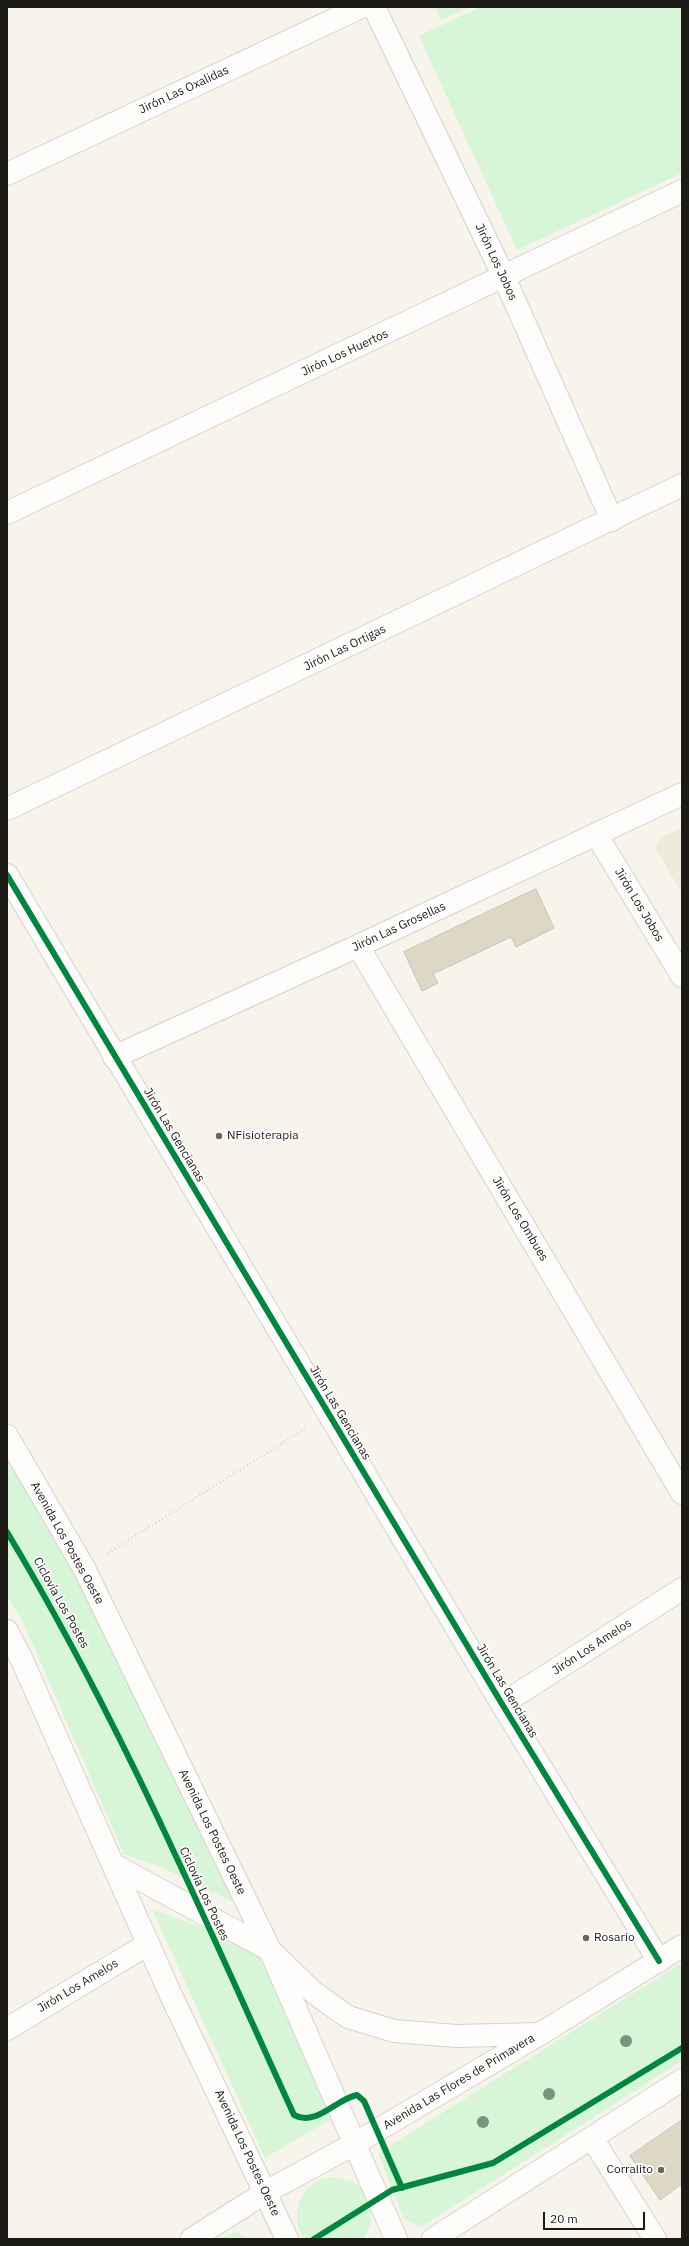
<!DOCTYPE html>
<meta charset="utf-8">
<style>
body{margin:0}
#map{position:relative;width:689px;height:2246px;overflow:hidden;background:#f6f4eb;font-family:"IBM Plex Sans",sans-serif}
canvas{display:block}
.frame{position:absolute;inset:0;border:8px solid #1b1a14;pointer-events:none}
.scale{position:absolute;left:543px;top:2212px;width:102px;height:18px;box-sizing:border-box;border:2px solid #1b1a14;border-top:0;padding-left:5px;font-size:12px;line-height:14px;white-space:nowrap;color:#1b1a14;-webkit-text-stroke:3px #fff;paint-order:stroke}
</style>
<div id="map">
<canvas width="689" height="2246"></canvas>
<div class="frame"></div>
<div class="scale">20 m</div>
</div>
<script>
const c = document.querySelector('canvas').getContext('2d');
c.lineJoin = 'round';
function fill(path, color) {
  c.fillStyle = color;
  c.fill(path, 'evenodd');
}
function trace(path, color, width, dash) {
  c.strokeStyle = color;
  c.lineWidth = width;
  c.lineCap = dash ? 'butt' : 'round';
  c.setLineDash(dash || []);
  c.stroke(path);
}
function write(font, color, halo, rows, align = 'center') {
  c.font = font + ' "IBM Plex Sans",sans-serif';
  c.lineWidth = 3.5;
  c.setLineDash([]);
  c.textBaseline = 'middle';
  c.strokeStyle = halo;
  c.fillStyle = color;
  for (const [text, x, y, turn = 0] of rows) {
    c.save();
    c.translate(x, y);
    c.rotate((+turn || 0) * Math.PI / 180);
    c.textAlign = isNaN(turn) ? turn : align;
    if (halo) c.strokeText(text, 0, 0);
    c.fillText(text, 0, 0);
    c.restore();
  }
}
fill(new Path2D(`
 M682,828V893L655,848L660,838Z`), '#efebda');
fill(new Path2D(`
 M435,7H470L441,20Z
 M480,7H682V173L517,250L419,36Z
 M7,1460L75,1573L235,1903L163,1868L124,1854L23,1622L7,1596Z
 M152,1909L243,1942L260,1957L333,2118L265,2158Z
 M682,1963V2061L421,2227L404,2219L378,2153Z
 M334,2177C340,2179 349,2180 355,2183C372,2193 377,2226 362,2239H305C291,2223 296,2192 316,2182C321,2179 328,2178 334,2177Z
 M237,2231L247,2239H219Z`), '#d7f6d8');
const building = new Path2D(`
 M536,889L554,928L516,947L511,937L433,974L438,983L422,991L404,952Z
 M682,2120V2184L660,2200L630,2156Z`);
fill(building, '#ddd8c5');
trace(building, '#c4c3bc', 1);
const street = new Path2D(`
 M374,7L504,277L612,520
 M7,174L361,7
 M7,513L682,191
 M7,809L682,485
 M596,834L682,976
 M7,875L502,1704L659,1961
 M358,946L682,1493
 M114,1057L358,946L682,794
 M502,1704L682,1589
 M7,2029L148,1944
 M592,2138L655,2239`);
const secondary = new Path2D(`
 M7,1436L84,1568L270,1950L396,2239
 M7,1631L21,1658L169,1991L287,2239
 M114,1865L270,1950L313,1992L348,2017L394,2031L456,2036L540,2034`);
const primary = new Path2D(`
 M192,2239L266,2192L354,2144L540,2034L682,1946
 M433,2239L682,2080`);
trace(street, '#d4d2cc', 24);
trace(secondary, '#d4d2cc', 24);
trace(primary, '#d4d2cc', 24);
trace(new Path2D(`
 M108,1553L305,1429`), '#d6d5d3', 2.5, [1, 3]);
trace(street, '#fefdfc', 22);
trace(secondary, '#fefdfc', 22);
trace(primary, '#fefdfc', 22);
trace(new Path2D(`
 M7,875L502,1704L659,1961
 M7,1532C119,1718 204,1918 294,2115C316,2127 336,2099 357,2095L364,2101L402,2188
 M314,2239L392,2190L493,2163L682,2048`), '#00873e', 6);
c.fillStyle = '#79937c';
for (const [x, y] of [
 [626,2041],
 [549,2094],
 [483,2122]
]) {
  c.beginPath();
  c.arc(x, y, 6, 0, 2 * Math.PI);
  c.fill();
}
for (const [x, y, r, color] of [
 [219,1136,4,"#68665f"],
 [586,1938,4,"#68665f"],
 [661,2170,4,"#68665f"]
]) {
  const dot = new Path2D();
  dot.arc(x, y, r, 0, 2 * Math.PI);
  c.fillStyle = color;
  c.fill(dot);
  trace(dot, '#fff', 1.5);
}
write('12px', '#1b1a14', '#fff', [
 ["Jirón Las Oxalidas",184,90,-25],
 ["Jirón Los Jobos",496,262,65],
 ["Jirón Los Huertos",345,353,-25],
 ["Jirón Las Ortigas",345,648,-26],
 ["Jirón Los Jobos",639,905,59],
 ["Jirón Las Grosellas",399,927,-25],
 ["Jirón Las Gencianas",174,1135,59],
 ["Jirón Los Ombues",520,1219,59],
 ["Jirón Las Gencianas",340,1413,59],
 ["Avenida Los Postes Oeste",67,1543,61],
 ["Ciclovía Los Postes",61,1603,61],
 ["Jirón Los Amelos",592,1647,-33],
 ["Jirón Las Gencianas",507,1691,59],
 ["Avenida Los Postes Oeste",212,1832,64],
 ["Ciclovía Los Postes",204,1894,65],
 ["Jirón Los Amelos",78,1986,-31],
 ["Avenida Las Flores de Primavera",459,2082,-31],
 ["Avenida Los Postes Oeste",247,2153,65]
]);
write('12px', '#1b1a14', '#fff', [
 ["NFisioterapia",227,1136],
 ["Rosario",594,1938],
 ["Corralito",653,2170,"right"]
], 'left');
</script>
